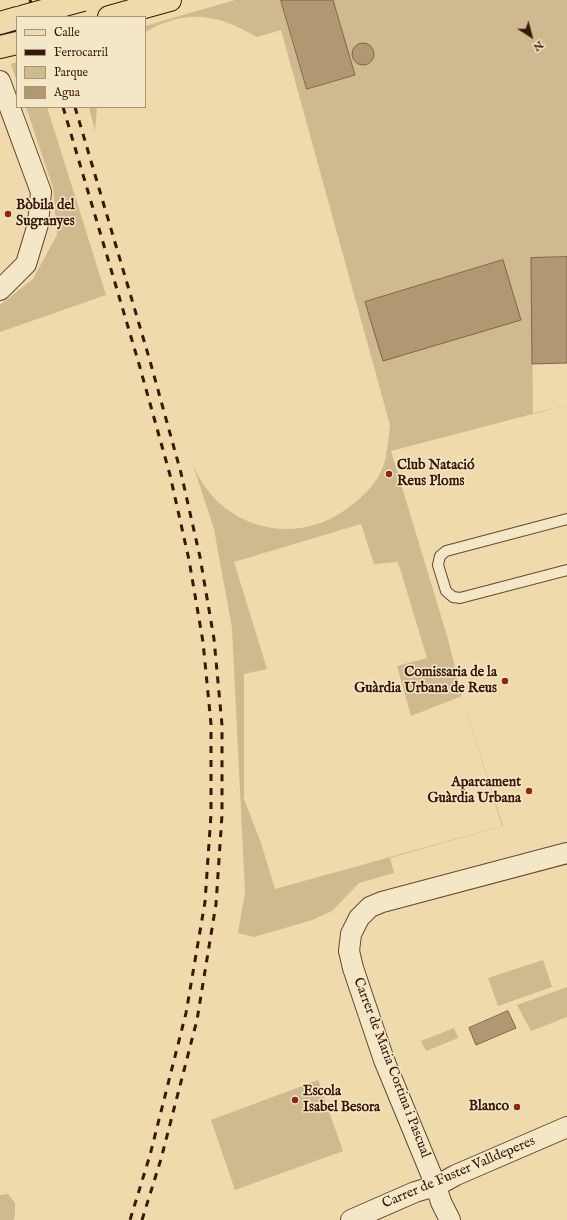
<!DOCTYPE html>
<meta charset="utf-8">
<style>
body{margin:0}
#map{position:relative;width:567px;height:1220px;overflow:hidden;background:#eedaaa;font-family:"IM FELL English",serif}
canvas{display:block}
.legend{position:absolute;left:16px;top:16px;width:130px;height:92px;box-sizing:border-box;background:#f4e7c8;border:1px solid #a9947b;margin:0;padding:5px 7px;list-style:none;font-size:12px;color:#391808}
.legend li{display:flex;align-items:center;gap:8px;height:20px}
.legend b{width:20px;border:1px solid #a9947b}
.north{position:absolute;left:511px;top:16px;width:40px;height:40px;-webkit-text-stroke:3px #f4e7c8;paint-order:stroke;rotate:144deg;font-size:11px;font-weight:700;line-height:16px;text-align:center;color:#391808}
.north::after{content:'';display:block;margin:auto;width:14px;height:18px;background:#391808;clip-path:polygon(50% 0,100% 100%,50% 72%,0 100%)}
</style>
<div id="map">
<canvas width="567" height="1220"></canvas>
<ul class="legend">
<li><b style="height:5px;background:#eedaaa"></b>Calle</li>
<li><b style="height:5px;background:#391808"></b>Ferrocarril</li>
<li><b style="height:11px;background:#cfb98e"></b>Parque</li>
<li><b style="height:11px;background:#b09873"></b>Agua</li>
</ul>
<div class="north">N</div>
</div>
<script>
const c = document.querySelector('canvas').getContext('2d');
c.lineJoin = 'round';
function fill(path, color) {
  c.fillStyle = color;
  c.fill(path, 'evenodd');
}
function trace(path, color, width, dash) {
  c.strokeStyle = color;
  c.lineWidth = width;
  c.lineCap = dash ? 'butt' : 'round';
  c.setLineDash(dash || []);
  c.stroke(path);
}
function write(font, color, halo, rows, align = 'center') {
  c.font = font + ' "IM FELL English",serif';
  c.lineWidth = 3;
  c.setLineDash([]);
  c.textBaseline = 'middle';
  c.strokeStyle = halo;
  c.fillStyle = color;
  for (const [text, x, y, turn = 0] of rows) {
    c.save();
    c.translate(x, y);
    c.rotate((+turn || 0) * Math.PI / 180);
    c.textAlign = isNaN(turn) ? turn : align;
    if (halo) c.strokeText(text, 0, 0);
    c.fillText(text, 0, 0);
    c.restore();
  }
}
fill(new Path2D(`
 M235,0H281L308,89L355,75L333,0H567V257L531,259L533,413L567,405L391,451L448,639L462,696L503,826L390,858L394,873L359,883L332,911L312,920L254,937L238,933L245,892L232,628L214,529L193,465C220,530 298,550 353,504C366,494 377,482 383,467C388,453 388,439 390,425L281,30L257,37C218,14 186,8 145,32V26ZM361,524L374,564L398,562L427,658L397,666L411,716L462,696L502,826L275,889L261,843L244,799V674L267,669L234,562Z
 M17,62V82L11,64Z
 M26,107H47L106,295L0,332V305L33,279L57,235L53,188Z
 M89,107H97L95,131L189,452L95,131Z
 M543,960L552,987L498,1006L488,978Z
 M567,987V1017L531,1031L517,1005Z
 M454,1028L458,1038L426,1051L421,1041Z
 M318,1080L343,1151L235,1190L211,1120Z
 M8,1194L15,1203V1215L13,1220H0V1195Z`), '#cfb98e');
const water = new Path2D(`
 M281,0H333L355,75L307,89Z
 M352 54a11 11 0 1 1 22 0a11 11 0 1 1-22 0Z
 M567,257V363L532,364L531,258Z
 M503,260L521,320L383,361L365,302Z
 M508,1011L516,1028L476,1045L469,1028Z`);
fill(water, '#b09873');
trace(water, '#806548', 1);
const service = new Path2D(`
 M567,519L446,551L440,556L438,565L446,591L453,597L460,598L567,570`);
const minor = new Path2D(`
 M0,81L41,192L38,224L26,264L0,290
 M351,1220L415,1192L436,1186L456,1175L567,1127
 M450,1220L441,1202L436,1186L384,1060L353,968L349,951L351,934L359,918L370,907L382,902L567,853`);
const primary = new Path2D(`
 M109,17L170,0
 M0,23L17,18
 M0,47L17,43`);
trace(service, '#664830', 12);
trace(minor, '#664830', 22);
trace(primary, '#391808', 24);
trace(service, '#f4e7c8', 10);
trace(minor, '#f4e7c8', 20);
trace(primary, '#eedaaa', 22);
trace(new Path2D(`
 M30,0L35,17
 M42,0L47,17
 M63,107L139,364L170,475L189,560L203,642L211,724V814L205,902L186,1013L150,1155L130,1220
 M75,107L150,361L181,473L200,557L214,639L222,725V815L216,904L197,1020L161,1159L142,1220`), '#391808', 3, [7, 7]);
const primaryBridge = new Path2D(`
 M21,17L83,0`);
trace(primaryBridge, '#391808', 24, []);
trace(primaryBridge, '#eedaaa', 22);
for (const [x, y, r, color] of [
 [8,214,4,"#8f2418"],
 [389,474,4,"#8f2418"],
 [505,681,4,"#8f2418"],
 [529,791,4,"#8f2418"],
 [295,1100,4,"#8f2418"],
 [517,1107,4,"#8f2418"]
]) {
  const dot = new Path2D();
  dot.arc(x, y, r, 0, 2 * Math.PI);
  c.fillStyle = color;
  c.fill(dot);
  trace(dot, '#f4e7c8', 1.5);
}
write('bold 14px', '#391808', '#f4e7c8', [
 ["Bòbila del",16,206],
 ["Sugranyes",16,222],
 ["Club Natació",397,466],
 ["Reus Ploms",397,482],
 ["Comissaria de la",497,673,"right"],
 ["Guàrdia Urbana de Reus",497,689,"right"],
 ["Aparcament",521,783,"right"],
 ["Guàrdia Urbana",521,799,"right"],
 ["Escola",303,1092],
 ["Isabel Besora",303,1108],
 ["Blanco",509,1107,"right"]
], 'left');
write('14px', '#391808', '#f4e7c8', [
 ["Carrer de Maria Cortina i Pascual",391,1068,69],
 ["Carrer de Fuster Valldeperes",459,1173,-23]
]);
</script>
